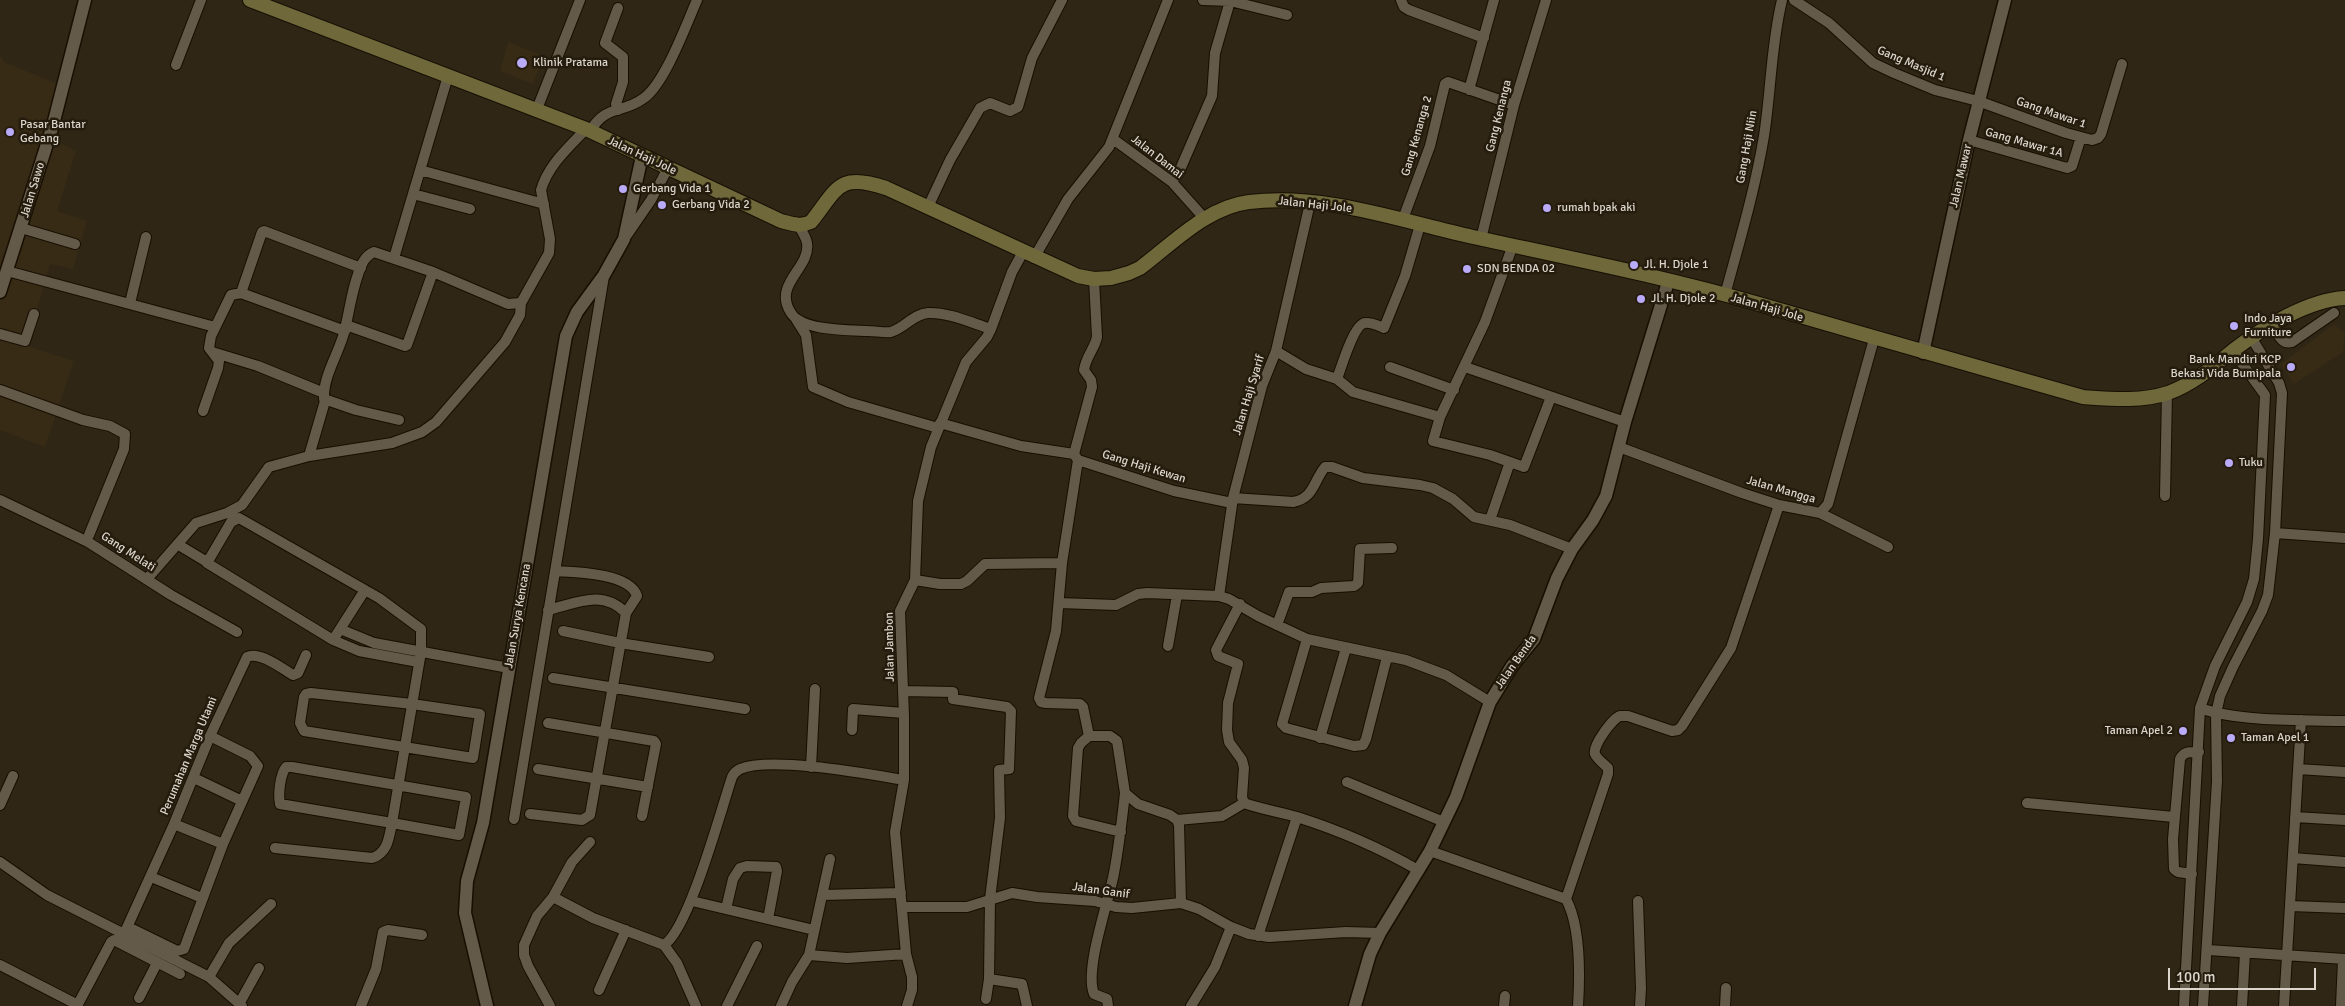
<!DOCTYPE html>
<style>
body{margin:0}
#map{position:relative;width:2345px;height:1006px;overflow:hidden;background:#2f2616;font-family:Signika,sans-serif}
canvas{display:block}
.scale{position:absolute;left:2168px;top:968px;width:148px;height:22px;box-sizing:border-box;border:2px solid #dbd5cb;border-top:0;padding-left:6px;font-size:15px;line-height:18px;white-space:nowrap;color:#dbd5cb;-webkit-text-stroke:4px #251c0d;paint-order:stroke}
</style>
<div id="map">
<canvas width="2345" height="1006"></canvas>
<div class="scale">100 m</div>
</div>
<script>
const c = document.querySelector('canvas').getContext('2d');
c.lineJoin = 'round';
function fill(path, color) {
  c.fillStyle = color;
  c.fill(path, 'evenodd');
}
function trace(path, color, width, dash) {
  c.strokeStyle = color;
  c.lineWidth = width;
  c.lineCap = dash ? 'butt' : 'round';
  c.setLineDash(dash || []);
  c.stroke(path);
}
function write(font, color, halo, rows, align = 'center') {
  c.font = font + ' Signika,sans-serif';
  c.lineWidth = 5;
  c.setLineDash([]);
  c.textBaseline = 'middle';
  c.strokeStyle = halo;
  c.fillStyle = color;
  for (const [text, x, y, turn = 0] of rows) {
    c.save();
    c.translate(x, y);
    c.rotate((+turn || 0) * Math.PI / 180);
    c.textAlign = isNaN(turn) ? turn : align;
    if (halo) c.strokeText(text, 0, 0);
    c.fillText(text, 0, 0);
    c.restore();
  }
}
fill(new Path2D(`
 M508,42L544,56L533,84L500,71Z
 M0,55L4,62L65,87L48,137L76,151L57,211L87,221L73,269L50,264L27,346L74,361L45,447L0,430Z
 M2334,324L2345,333L2343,352L2294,384L2281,364Z`), '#382b15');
const minor = new Path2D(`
 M1401,0L1404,7L1409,10L1484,38
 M1794,0L1829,23L1873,63L1894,73L1935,90L1978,101L2066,133L2092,140L2098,138L2101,134L2122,64
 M1230,1L1287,15
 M618,8L605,43L623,57V82L616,104L618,110
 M176,65L201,0
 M1469,90L1494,0
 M537,109L580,0
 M590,131C608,103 621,115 644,98C665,83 686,25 697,0
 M1113,139L1172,182L1205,219
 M1969,140L2067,168L2072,166L2081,137
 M420,170L544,204
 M1172,182L1179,172L1212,96L1215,53L1230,1L1203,0
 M413,194L470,209
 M928,207L950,160L980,108L990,103L1010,111L1018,107L1032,58L1062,0
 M1403,219L1430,146L1445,84L1448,82L1514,105
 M799,226C802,232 806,237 807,243C811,268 772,284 791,313C802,331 849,330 868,331C875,331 885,333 891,332C905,328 913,314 928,313C948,312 972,323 991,329
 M21,228L75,244
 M627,235L651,200L668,168
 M1481,239L1514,105L1546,0
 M1513,245L1485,322L1440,417L1433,441L1490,455L1524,467L1551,397
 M394,258L448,76
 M1034,258L1068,199L1109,147L1168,0
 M7,271L215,327
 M241,293L262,232L264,231L361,268
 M1725,295C1739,243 1755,190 1764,136C1771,91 1771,45 1782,0
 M130,303L146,237
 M796,319L806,335L813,387L848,402L938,428
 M346,325L405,346L407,345L433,272
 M2273,326C2278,333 2281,345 2292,342L2334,313
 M0,334L25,341L34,314
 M1276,351L1306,369L1337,379L1353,392L1440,417
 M212,352L258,366L324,393
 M1390,367L1454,390
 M1465,367L1625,422
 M1337,379C1341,368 1354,324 1365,323C1371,322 1379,326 1384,328L1405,276L1420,225
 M0,390L83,420L110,426L125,434L124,449L89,535
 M203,411L218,368L219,361L209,348L211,336L231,295L241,293L345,331
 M399,420L356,410L324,399C323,376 338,355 344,333C350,310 352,285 363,262C366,257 369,254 374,252L433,272L508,304L521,303
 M940,423L1021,446L1074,454L1078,460L1062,563L1056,631L1039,698L1041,702L1046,703L1080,704L1083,707L1089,736H1110L1117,741L1125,793L1138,804L1170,815L1177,820L1179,825L1181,903
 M1619,447L1742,493L1779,505L1820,513L1828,504L1874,339
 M1074,454L1092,387L1091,380L1084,370C1086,356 1095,348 1097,337L1094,279
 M309,456L325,401
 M1078,460L1174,491L1232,503
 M2165,496L2167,393
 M1233,498L1293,502C1314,498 1313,482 1325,467H1332L1363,478L1420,485L1433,488L1453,499L1474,517L1510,525L1572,549
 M0,500L88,542L171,595L237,632
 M1820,513L1888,547
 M1490,520L1510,462
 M2275,533L2345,538
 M182,547L207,562
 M147,579L196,523L227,513L242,505L269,467L309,456L392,443L422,432L436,422L505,342L520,315L521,303L549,253L550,239L541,190C548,165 569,147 586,129
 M915,580L940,584H961L967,581L985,564L1062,563
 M365,590L333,640L359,651L418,662
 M1219,596L1233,498L1262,386L1276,351L1310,203
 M1059,603L1116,605L1138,594L1147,593L1219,596L1229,599L1258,616L1307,639L1406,660L1446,675L1490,702
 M1240,604L1216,650L1218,656L1238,664L1228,703L1227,730L1229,742L1242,760L1244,768L1242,797L1244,803C1261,809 1279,812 1297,817C1338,830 1380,848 1418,870
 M548,610C577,603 602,589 626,613
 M1277,625L1289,592H1312L1321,588L1354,586L1358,583L1360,549L1392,548
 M340,629L374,643L509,668
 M563,631L620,643L709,657
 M1307,639L1282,724L1286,728L1354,746L1363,745L1366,739L1387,657
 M1168,646L1177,595
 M553,678L745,709
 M903,691L953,692V699L1007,707L1011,711L1009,769L999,770L1000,818L990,899L989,979L1022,984L1027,1006
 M311,693L412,704L480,714L473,758L304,731L300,723L304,697L306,694Z
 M2200,708C2239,722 2303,720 2345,721
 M548,723L654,741L656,744L642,816
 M852,730L853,709L904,713
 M1089,736L1081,743L1078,748L1073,816L1076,821L1121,832
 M1320,738L1346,648
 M811,767L815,689
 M538,769L648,787
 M2298,769L2345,772
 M194,778L242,801
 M1347,782L1444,822
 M2027,803L2174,817
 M0,805L13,776
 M530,814L582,820L590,815L626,613L637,596C630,573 575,572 555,571
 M2295,817L2345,820
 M514,819L604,276
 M1177,820L1222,816L1244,803
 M174,824L223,844
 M275,848L372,858C388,853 389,837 392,823L280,804C278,794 280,775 286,767H292L466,797L459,835L392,823L421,652V629L379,598L239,518L231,522L207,563L333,640
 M1430,851L1566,899C1581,927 1580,974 1578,1006
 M2293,858L2345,862
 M0,862L47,895L209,977L242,1006
 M2192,874L2178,872L2174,869L2173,839L2180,759C2184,751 2190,752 2199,752
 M151,877L202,898
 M822,895L901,893
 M553,897L593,918L664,945C689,929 721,810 732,777C734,773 736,771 740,769C770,756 868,774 904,780
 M1566,899L1608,774V768C1604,764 1597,759 1595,754C1592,746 1613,718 1620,716C1622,716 1626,716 1628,716L1672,731L1678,730L1682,726L1731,648L1779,505
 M692,901L814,930
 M1638,901L1641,988L1640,1006
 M2290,906L2345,908
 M903,907H967L1012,893L1037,897L1095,901L1116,907L1132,908L1181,903L1199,909L1231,927L1249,934L1269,937L1346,932L1380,933
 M726,909L733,879L740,868L747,866L776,867L777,871L768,919
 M128,927L177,951L184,949L223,844L258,766L250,756L210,736
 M124,934L174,824L210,736L247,657C260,651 281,668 293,675L298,673L306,655
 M1258,936L1297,817
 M664,945L677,963L696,1006
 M2208,950L2345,959
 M809,955L830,859
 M0,965L78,1005
 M209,977L229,943L271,904
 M599,990L626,930
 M139,998L157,963
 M986,999L989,979
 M239,1004L259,968
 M77,1006L111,942L114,940L180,974
 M361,1006L376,969L383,932L388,930L422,935
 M550,1006L528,966L524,955V945L537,916L553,897L572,862L590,842
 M727,1006L757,946
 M781,1006L792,982L809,955L847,958L906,954
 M907,1006L912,990V977L906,954L895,832L904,780V716L900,611L915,580L918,501L931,447L966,362L987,337L991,329L1012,272L1023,252
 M1108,1006L1107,999L1094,994C1084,969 1109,901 1114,873C1119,847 1122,820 1125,793
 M1191,1006L1215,967L1231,927
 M1504,1006L1505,996
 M1725,1006L1726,988
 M2184,1006L2200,708L2215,666L2247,602L2254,579L2258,539L2265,395L2233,351
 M2203,1006L2217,781L2216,714L2220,696L2233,667L2262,611L2268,595L2275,533L2282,393L2279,383L2251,337
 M2242,1006L2245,953
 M2284,1006L2301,720
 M2341,1006L2343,959`);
const tertiary = new Path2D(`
 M0,292L53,125L85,0
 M1923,353L1969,140L2005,0
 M487,1006L465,913L467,881L483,823L566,336L577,312L604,275L624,239L642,156
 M1355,1006L1370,954L1380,933L1430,851L1456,797L1490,702L1512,666L1534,639L1557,578L1572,549L1593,520L1606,496L1625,422L1668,282`);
const secondary = new Path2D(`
 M250,0L586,129L781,221C793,224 800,227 811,222C838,188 838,172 886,188L1078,276L1094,279L1111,278L1129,273L1140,268C1172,244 1207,207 1249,202C1325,193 1400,221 1473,237C1569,258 1665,277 1759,304C1867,335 1975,367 2083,397C2111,399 2141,402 2168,393C2193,384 2214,366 2235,349C2264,327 2308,300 2345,298`);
trace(minor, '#170f02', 12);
trace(tertiary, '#170f02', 15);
trace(secondary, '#170f02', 16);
trace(minor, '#645a49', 10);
trace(tertiary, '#645a49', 12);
trace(secondary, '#6e683a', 14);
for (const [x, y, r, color] of [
 [522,63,6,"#b9abf7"],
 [10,132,5,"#b9abf7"],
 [623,189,5,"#b9abf7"],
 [662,205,5,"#b9abf7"],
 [1547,208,5,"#b9abf7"],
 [1634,265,5,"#b9abf7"],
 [1467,269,5,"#b9abf7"],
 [1641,299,5,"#b9abf7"],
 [2234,326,5,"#b9abf7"],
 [2291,367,5,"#b9abf7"],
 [2229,463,5,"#b9abf7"],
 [2183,731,5,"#b9abf7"],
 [2231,738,5,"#b9abf7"]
]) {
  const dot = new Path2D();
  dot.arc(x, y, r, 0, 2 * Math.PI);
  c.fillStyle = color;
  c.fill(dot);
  trace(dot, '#251c0d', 2);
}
write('12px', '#dbd5cb', '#251c0d', [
 ["Klinik Pratama",533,63],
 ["Pasar Bantar",20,125],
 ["Gebang",20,139],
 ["Gerbang Vida 1",633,189],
 ["Gerbang Vida 2",672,205],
 ["rumah bpak aki",1557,208],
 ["Jl. H. Djole 1",1644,265],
 ["SDN BENDA 02",1477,269],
 ["Jl. H. Djole 2",1651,299],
 ["Indo Jaya",2244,319],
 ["Furniture",2244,333],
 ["Bank Mandiri KCP",2281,360,"right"],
 ["Bekasi Vida Bumipala",2281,374,"right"],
 ["Tuku",2239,463],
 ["Taman Apel 2",2173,731,"right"],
 ["Taman Apel 1",2241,738]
], 'left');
write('12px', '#dbd5cb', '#251c0d', [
 ["Gang Masjid 1",1911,64,23],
 ["Gang Mawar 1",2051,113,19],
 ["Gang Kenanga",1499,116,-76],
 ["Gang Kenanga 2",1417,136,-74],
 ["Gang Mawar 1A",2024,143,16],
 ["Gang Haji Niin",1747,147,-80],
 ["Jalan Haji Jole",642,156,25],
 ["Jalan Damai",1157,157,38],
 ["Jalan Mawar",1961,176,-77],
 ["Jalan Sawo",33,190,-73],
 ["Jalan Haji Jole",1315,205,6],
 ["Jalan Haji Jole",1767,308,16],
 ["Jalan Haji Syarif",1249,395,-73],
 ["Gang Haji Kewan",1144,467,17],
 ["Jalan Mangga",1781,490,16],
 ["Gang Melati",128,552,33],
 ["Jalan Surya Kencana",518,616,-80],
 ["Jalan Jambon",890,647,-91],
 ["Jalan Benda",1516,662,-55],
 ["Perumahan Marga Utami",189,756,-67],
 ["Jalan Ganif",1101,891,8]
]);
</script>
